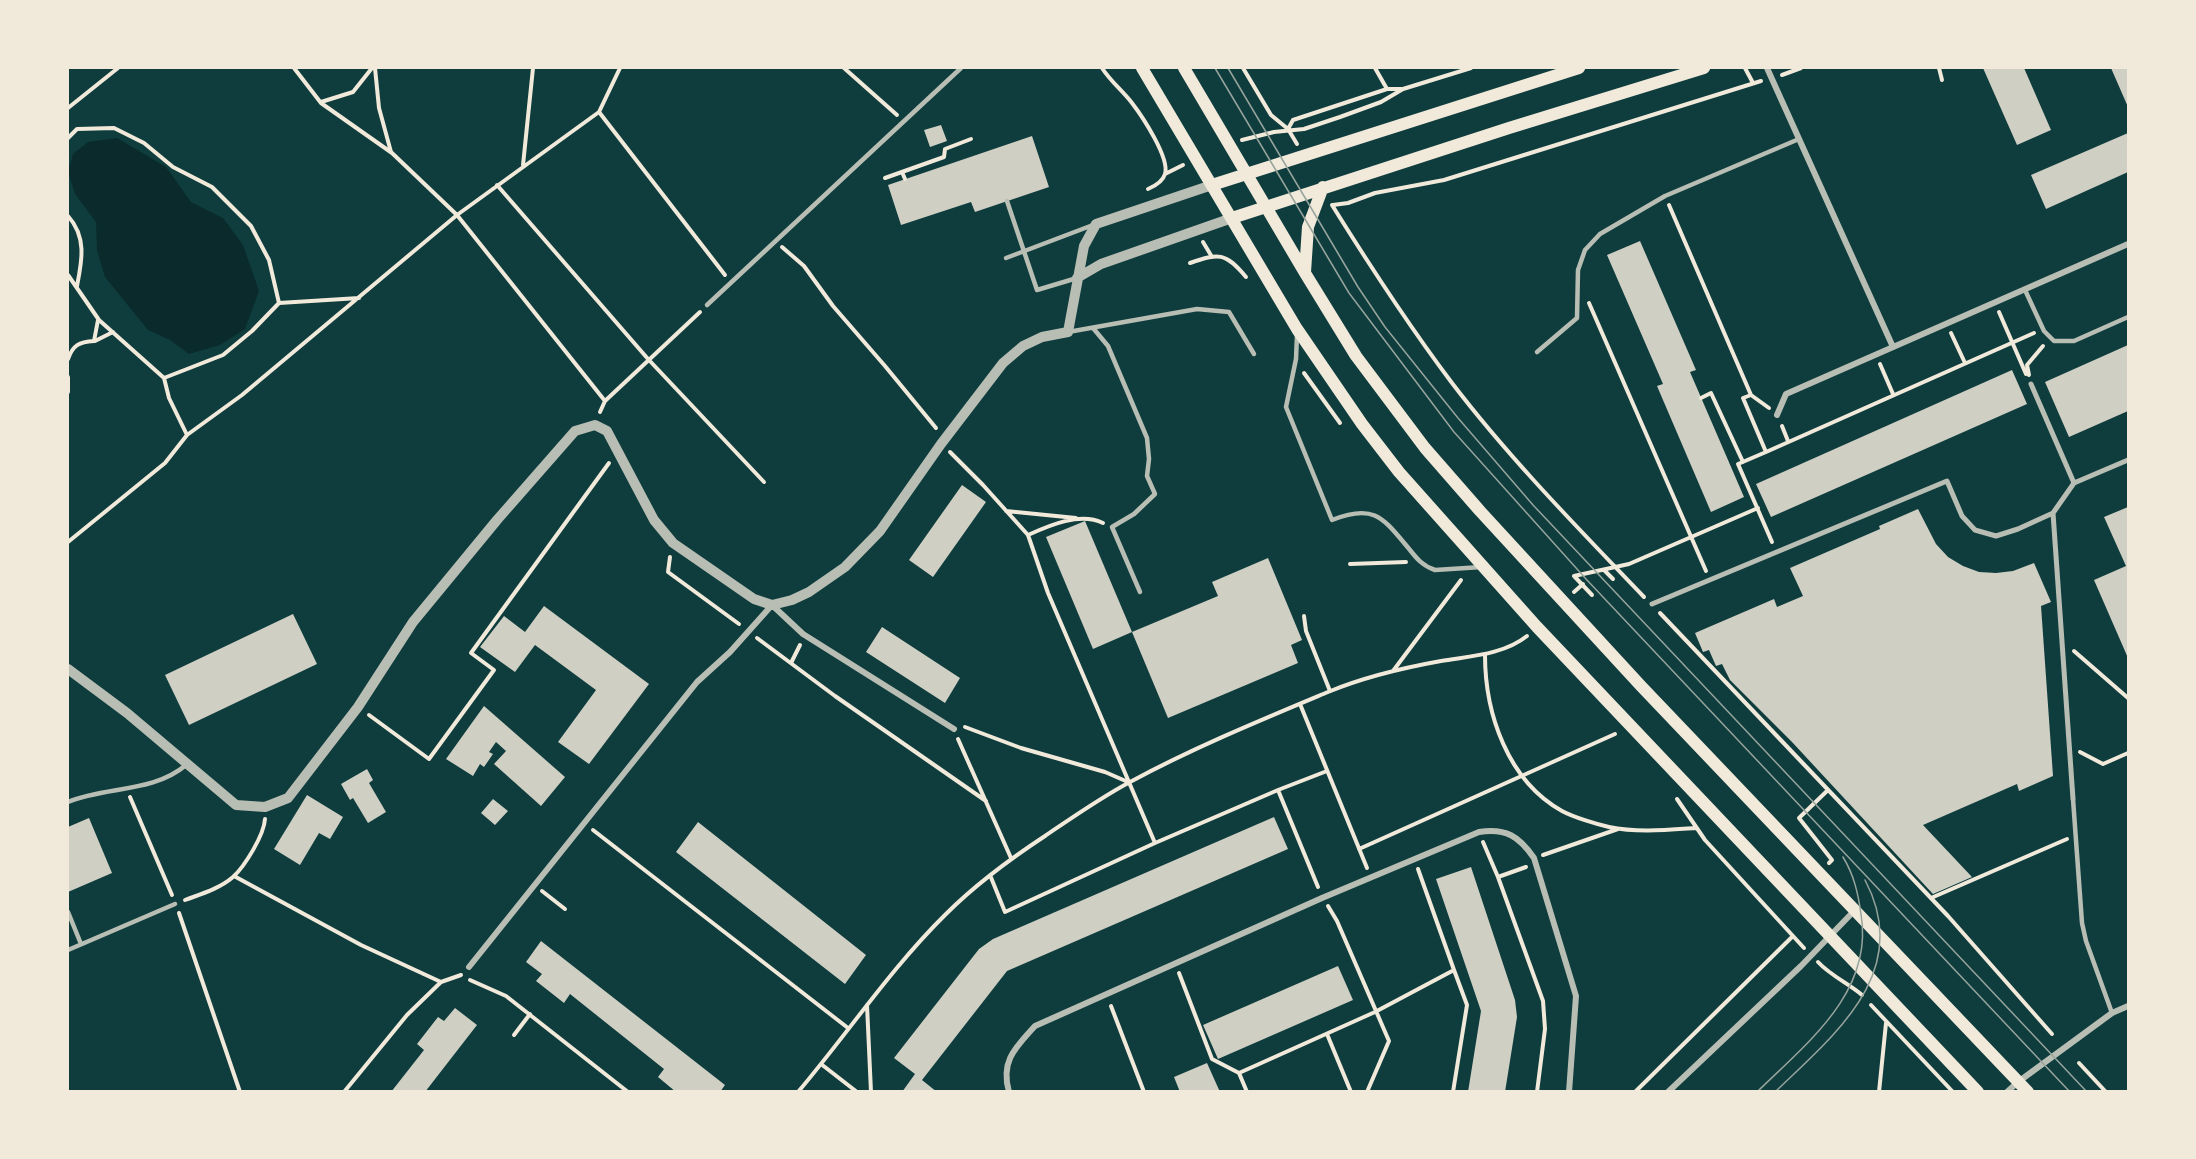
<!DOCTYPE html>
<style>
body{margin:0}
#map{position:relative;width:2196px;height:1159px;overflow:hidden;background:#0f3d3e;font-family:Overpass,sans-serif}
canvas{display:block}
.frame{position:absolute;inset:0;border:69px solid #f1e9da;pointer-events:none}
</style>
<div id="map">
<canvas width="2196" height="1159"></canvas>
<div class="frame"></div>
</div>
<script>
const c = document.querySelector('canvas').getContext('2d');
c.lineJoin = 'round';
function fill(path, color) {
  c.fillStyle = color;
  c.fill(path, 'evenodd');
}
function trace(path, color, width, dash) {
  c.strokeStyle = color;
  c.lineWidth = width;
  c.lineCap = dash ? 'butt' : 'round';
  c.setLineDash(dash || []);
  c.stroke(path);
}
fill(new Path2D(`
 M117,138L166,167L191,202L223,218L243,245L259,291L245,329L220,345L189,354L170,340L148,330L105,277L97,250L96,222L75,194L68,172L73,154L88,142Z`), '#0a2a2b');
fill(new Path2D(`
 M1983,68H2024L2051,130L2017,145Z
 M2111,68H2128V107Z
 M941,125L947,141L930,147L924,130Z
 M2128,133V172L2046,209L2031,175Z
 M1032,136L1049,187L975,212L971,202L901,225L888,185Z
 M1640,241L1696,370L1690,372L1744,497L1711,512L1657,386L1663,384L1607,255Z
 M2128,345V411L2069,437L2045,382Z
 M2012,370L2027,404L1771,517L1756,484Z
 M962,485L986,502L933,577L909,560Z
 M2128,507V658L2094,580L2126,566L2104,517Z
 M1918,509L1936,544L1948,557L1963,566L1979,572L1996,573L2013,571L2034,563L2051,602L2041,606L2053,776L2019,791L2017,784L1923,825L1972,877L1933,894L1792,742L1730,680L1722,664L1716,666L1709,650L1703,652L1695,633L1774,599L1777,607L1803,596L1790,568L1880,529L1879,526Z
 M1085,521L1132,632L1093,649L1046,537Z
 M1268,558L1302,640L1291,645L1298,663L1168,718L1132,632L1218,596L1212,582Z
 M544,606L649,684L589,764L558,742L596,690L535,645L515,672L480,647L504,616L525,632Z
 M293,614L317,664L189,725L165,675Z
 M882,627L960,678L945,703L866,652Z
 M484,706L565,777L541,806L494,764L506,751L496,742L489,752L493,754L484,767L480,764L473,776L446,759Z
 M367,769L373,780L369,783L386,812L368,823L353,798L350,800L341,784Z
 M307,795L343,817L330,839L319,833L300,865L274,849Z
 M493,799L508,811L495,825L481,813Z
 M1274,817L1288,849L1007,971L922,1080L937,1092H902L915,1074L894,1058L979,949L993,939Z
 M89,818L112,873L68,892V827Z
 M698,822L866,955L845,984L676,852Z
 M1471,867L1515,1000L1517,1017L1505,1092H1468L1481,1011L1436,879Z
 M541,941L725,1085L720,1092H676L658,1077L664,1069L570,994L564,1003L536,981L542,974L526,962Z
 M1338,966L1353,1000L1218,1059L1203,1025Z
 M455,1008L477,1025L425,1092H391L424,1050L417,1044L438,1017L444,1021Z
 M1207,1063L1220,1092H1180L1174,1077Z`), '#cfcfc3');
trace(new Path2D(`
 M294,68L321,103L392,153L457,215L605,401
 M375,68L379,108L391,152
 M844,68L897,115
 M1102,68C1111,82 1122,90 1132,103C1142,116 1170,158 1165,174C1163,181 1155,186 1148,189
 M1243,68L1271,115L1288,129L1297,144
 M1375,68L1387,89
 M1745,68L1753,83
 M1939,68L1942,80
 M1782,75L1801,68
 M321,102L353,92L372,68
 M68,108L118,68
 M599,112L725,275
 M1288,129L1293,120L1387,89H1402
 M68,138L77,129L114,128L144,143L173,167L212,187L251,226L269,260L279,303L252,331L223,355L164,378L99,320L68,275
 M1242,140L1274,132L1304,129L1340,117L1381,102L1403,89L1471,68
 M523,165L533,68
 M902,172L905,179
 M1165,174L1183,165
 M885,178L944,157L945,149L971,139
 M497,185L648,359L764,482
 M1332,205C1370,266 1409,326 1452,383C1510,459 1578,528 1644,597
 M1333,205L1348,203L1375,193L1444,180L1761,81
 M1669,205L1751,395L1769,408
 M68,216C87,237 82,261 77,286
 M1203,242L1212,257
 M782,247L804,266L833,306L885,366L936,428
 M1190,263C1219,253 1225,252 1246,277
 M279,303L359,298
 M1589,303L1706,571
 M1999,312L2026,374
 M1951,333L1965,363
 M95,341L113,332
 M68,359C73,345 79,342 94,341L98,320
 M1880,364L1893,394
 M1304,373L1340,423
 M2029,375L2027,365L2043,346
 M68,377V392
 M164,378L169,398L187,435
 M1751,395L1743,398L1766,452L1738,464L1772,542
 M1701,398L1711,393L1743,462
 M600,412L605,401L700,312
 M1782,426L1788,441
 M950,452L983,485L1028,535L1048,593L1155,843L1278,790L1318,887
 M1766,452L2034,333
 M1006,511L1076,518
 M1028,535C1050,525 1080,512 1103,523
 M68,542L165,463L187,435L242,395L457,215L599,112L620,68
 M670,557L668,572L739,624
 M1350,564L1406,562
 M1604,570L1613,579
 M1574,576L1629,564L1758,508
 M1574,576L1592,595
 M1574,592L1583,584
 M1660,613L1948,916L2052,1034
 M1304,616L1306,631L1330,691
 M757,638L835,696L986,801
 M2074,651L2128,698
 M1485,655C1485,714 1508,781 1562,811C1573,817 1596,824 1609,827C1637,833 1667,830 1696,828
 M791,663L800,645
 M1393,671L1461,580
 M1300,704L1367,868
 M369,715L429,759L494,670L471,653L609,463
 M965,727L1021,748L1105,772L1128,782
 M958,739L1011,858
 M2080,752L2103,764L2128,753
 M1278,790L1327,771
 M1828,790L1799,818L1832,860L1829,863
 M130,797L172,895
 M1677,799L1705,840L1804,948
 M593,830L848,1028
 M1483,842L1498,877
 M1359,849L1615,734
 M1543,855L1618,829
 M1526,867L1498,877L1543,1001L1545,1029L1537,1092
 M1418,869L1454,970
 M990,875L1005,912L1155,843
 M234,876L361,945L441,982
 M542,891L565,909
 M1931,898L2067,839
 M185,900C201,894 219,889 233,877C245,866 264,835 265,819
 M1328,906L1337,921L1389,1041L1367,1092
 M179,913L240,1092
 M1818,962C1831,976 1848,983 1862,995
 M1179,973L1212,1059L1239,1073
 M470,980L506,996L628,1092
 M867,1005L871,1092
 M1871,1005L1953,1092
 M1111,1006L1144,1092
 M1327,1034L1351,1092
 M514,1035L530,1014
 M2079,1063L2106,1092
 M821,1064L857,1092
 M344,1092L407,1015L441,982L461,975
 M798,1092C848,1033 891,968 946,914C976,884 1010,859 1045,836C1073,817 1100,798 1130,782C1193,748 1261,720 1328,692C1364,677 1402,668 1441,661C1470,656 1503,655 1527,636
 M1247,1092L1239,1073L1375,1012L1454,970L1467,1005L1453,1092
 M1635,1092L1793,936
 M1879,1092L1886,1023`), '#f1e9da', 4);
trace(new Path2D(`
 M1007,201L1037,290L1077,278
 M1006,258L1093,225
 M2025,290L2044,331L2054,341H2074L2128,317
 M707,305L961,68
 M1093,328L1108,346L1147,438L1149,459L1147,476L1155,494L1134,514L1112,527L1140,592
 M1068,332L1197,309L1229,312L1254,354
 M1297,335L1296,359L1286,407L1332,520C1375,503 1383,518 1410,550C1417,559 1423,566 1435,570L1482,567
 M1537,352L1577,318L1578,270L1585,250L1600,234L1665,196L1799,139
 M2073,799L2082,923L2086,941L2112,1013
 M68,802C106,786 153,793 186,765
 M68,912L81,944
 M68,950L175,904`), '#b8beb3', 4.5);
trace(new Path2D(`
 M2031,384L2074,483
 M2053,513L2073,799
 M1652,604L1947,481L1962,516L1975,530L1996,536L2018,529L2053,513L2074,483L2128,460`), '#b8beb3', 5);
trace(new Path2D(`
 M1767,68L1893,347
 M1777,415L1786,394L2128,244
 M469,967L697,682L730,652L772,605L803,634L954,729
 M1009,1092C1000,1061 1016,1047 1035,1026L1322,898L1479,832C1506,828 1519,836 1534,858L1576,996L1569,1092
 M1668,1092L1801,966L1854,911
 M2007,1092L2018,1082L2112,1013L2128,1006`), '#b8beb3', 6);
trace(new Path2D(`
 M1077,278L1101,264L1232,218
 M68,669L127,713L236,805L265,807L288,798L358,707L413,622L497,520L575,431L595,425L607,431L654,520L673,543L754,599L772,605L792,600L809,592L845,567L880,531L941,444L1003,363L1023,346L1042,337L1068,332L1084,246L1096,224L1212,185`), '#b8beb3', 10);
trace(new Path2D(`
 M1142,68L1297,329L1362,424L1399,472L1537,627L1978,1092
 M1184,68L1305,273L1356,356L1425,448L1480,511L1641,686L2028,1092
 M1212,185L1579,68
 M1232,218L1509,128L1704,68
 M1305,272L1308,227L1323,187`), '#f1e9da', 12);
trace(new Path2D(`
 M1215,68L1349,293L1454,432L1586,579L2070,1092
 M1228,68L1358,287L1385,327L1458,418L1533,505L2087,1092
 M1757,1092C1807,1043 1874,992 1861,914C1858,893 1854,875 1843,857
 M1775,1092C1834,1035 1914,972 1865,880`), '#97a49c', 1.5);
</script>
